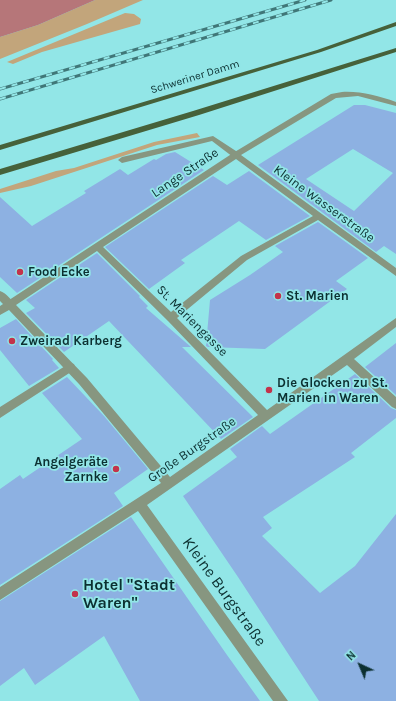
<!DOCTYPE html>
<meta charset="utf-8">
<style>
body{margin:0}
#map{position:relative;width:396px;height:701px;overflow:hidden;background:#92e6e7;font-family:Karla,sans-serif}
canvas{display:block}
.north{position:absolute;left:340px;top:645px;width:40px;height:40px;-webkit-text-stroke:3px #92e6e7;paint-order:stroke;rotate:316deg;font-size:11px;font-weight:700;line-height:16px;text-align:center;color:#0c3031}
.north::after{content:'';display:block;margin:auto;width:14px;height:18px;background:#0c3031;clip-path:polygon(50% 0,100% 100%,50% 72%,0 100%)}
</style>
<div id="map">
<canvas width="396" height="701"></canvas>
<div class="north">N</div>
</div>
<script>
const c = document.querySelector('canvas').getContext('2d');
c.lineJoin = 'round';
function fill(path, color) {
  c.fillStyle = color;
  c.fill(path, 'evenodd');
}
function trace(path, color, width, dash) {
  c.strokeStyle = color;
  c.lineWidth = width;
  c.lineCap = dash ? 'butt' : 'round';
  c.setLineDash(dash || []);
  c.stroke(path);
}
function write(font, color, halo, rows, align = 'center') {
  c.font = font + ' Karla,sans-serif';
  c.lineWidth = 3.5;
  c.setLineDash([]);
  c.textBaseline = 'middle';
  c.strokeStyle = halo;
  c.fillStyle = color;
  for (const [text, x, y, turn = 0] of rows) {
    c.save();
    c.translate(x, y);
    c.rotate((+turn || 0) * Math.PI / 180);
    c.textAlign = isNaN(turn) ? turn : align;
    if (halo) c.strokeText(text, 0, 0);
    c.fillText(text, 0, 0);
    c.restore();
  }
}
fill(new Path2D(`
 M95,0H143L87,24L0,59V37L38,25Z
 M125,13L134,14L141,19L140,24L42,52L13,64L7,62Z
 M197,133L200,137L157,145L31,186L0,193V189L56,171L74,168L154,142Z`), '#c2a57b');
fill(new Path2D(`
 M0,0H95L38,25L0,37Z`), '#b67679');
fill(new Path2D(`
 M354,105H365L396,113V254L384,246L376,252L258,165ZM353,149L393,173L354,211L306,179Z
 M175,152L204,170L17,293L0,277V197L32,226L86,193L84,191L120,169L128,175L154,159L156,160L166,154Z
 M249,171L310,216L266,240L239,221L181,260L185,263L149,289L105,247L213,176L227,185Z
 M318,222L368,258L336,281L347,289L265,349L208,347L206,346L210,300L250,275L283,252L275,246Z
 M97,253L140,296L139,297L148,306L146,308L191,347H182L253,417L221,439L109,321L64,352L26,313L35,308L26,300Z
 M16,319L53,359L52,360L59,368L29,386L0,350V328Z
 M396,343V395L365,367Z
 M355,374L391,408L396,410V418L351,453L355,457L263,517L272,528L262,536L320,593L355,566L396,514V701H319L238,577L183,496L237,457L230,449L262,426L270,434Z
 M67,377L104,416L148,469L114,493L123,506L0,585V489L20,475L23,479L82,439L42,393Z
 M131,517L227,655L260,701H140L104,636L35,685L24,668L0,686V601Z`), '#8db1e2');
fill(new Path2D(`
 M213,136L239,153V157H233L212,141L122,163L118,160L122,157Z
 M0,291C6,293 12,300 15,305L13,308H7L0,301Z
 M70,363L74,364L75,367L74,370L0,418V407Z`), '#879680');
fill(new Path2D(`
 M342,92C361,91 378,96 396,102V106L358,96L336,98L241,155L396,268V276L318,220L247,260L177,318L267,410L396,318V327L354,359L396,397V409L392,407L347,365L147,505L288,701H273L138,511L0,600V587L161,483L79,384L9,310L0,315V306L233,153L331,94ZM236,159L313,216L241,256L171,312L103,247ZM97,251L168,321L258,415L170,477L87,378L16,305Z`), '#879680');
fill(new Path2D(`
 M396,22V26L321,52L0,150V145L317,50Z
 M396,48V52L199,115L0,175V169L193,111Z`), '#46613a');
const rail = new Path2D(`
 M0,89L305,0
 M0,99L331,0`);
trace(rail, '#407778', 3);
trace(rail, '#92e6e7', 2, [6]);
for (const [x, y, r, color] of [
 [20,272,4,"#c3334b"],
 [278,296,4,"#c3334b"],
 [12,341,4,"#c3334b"],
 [269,390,4,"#c3334b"],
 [116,469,4,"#c3334b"],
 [75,594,4,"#c3334b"]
]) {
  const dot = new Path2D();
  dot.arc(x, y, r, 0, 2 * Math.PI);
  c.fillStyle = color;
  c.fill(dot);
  trace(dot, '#92e6e7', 1.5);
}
write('11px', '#0c3031', '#92e6e7', [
 ["Schweriner Damm",195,77,-17]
]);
write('13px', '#0c3031', '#92e6e7', [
 ["Lange Straße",185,173,-34],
 ["Kleine Wasserstraße",324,204,36],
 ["St. Mariengasse",192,321,45],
 ["Große Burgstraße",192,450,-35]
]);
write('bold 13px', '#0c3031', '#92e6e7', [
 ["Food Ecke",28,272],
 ["St. Marien",286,296],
 ["Zweirad Karberg",20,341],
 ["Die Glocken zu St.",277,383],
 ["Marien in Waren",277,398],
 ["Angelgeräte",108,462,"right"],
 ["Zarnke",108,477,"right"]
], 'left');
write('bold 16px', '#0c3031', '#92e6e7', [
 ["Hotel \"Stadt",83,585],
 ["Waren\"",83,603]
], 'left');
write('16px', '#0c3031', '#92e6e7', [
 ["Kleine Burgstraße",224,592,54]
]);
</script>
